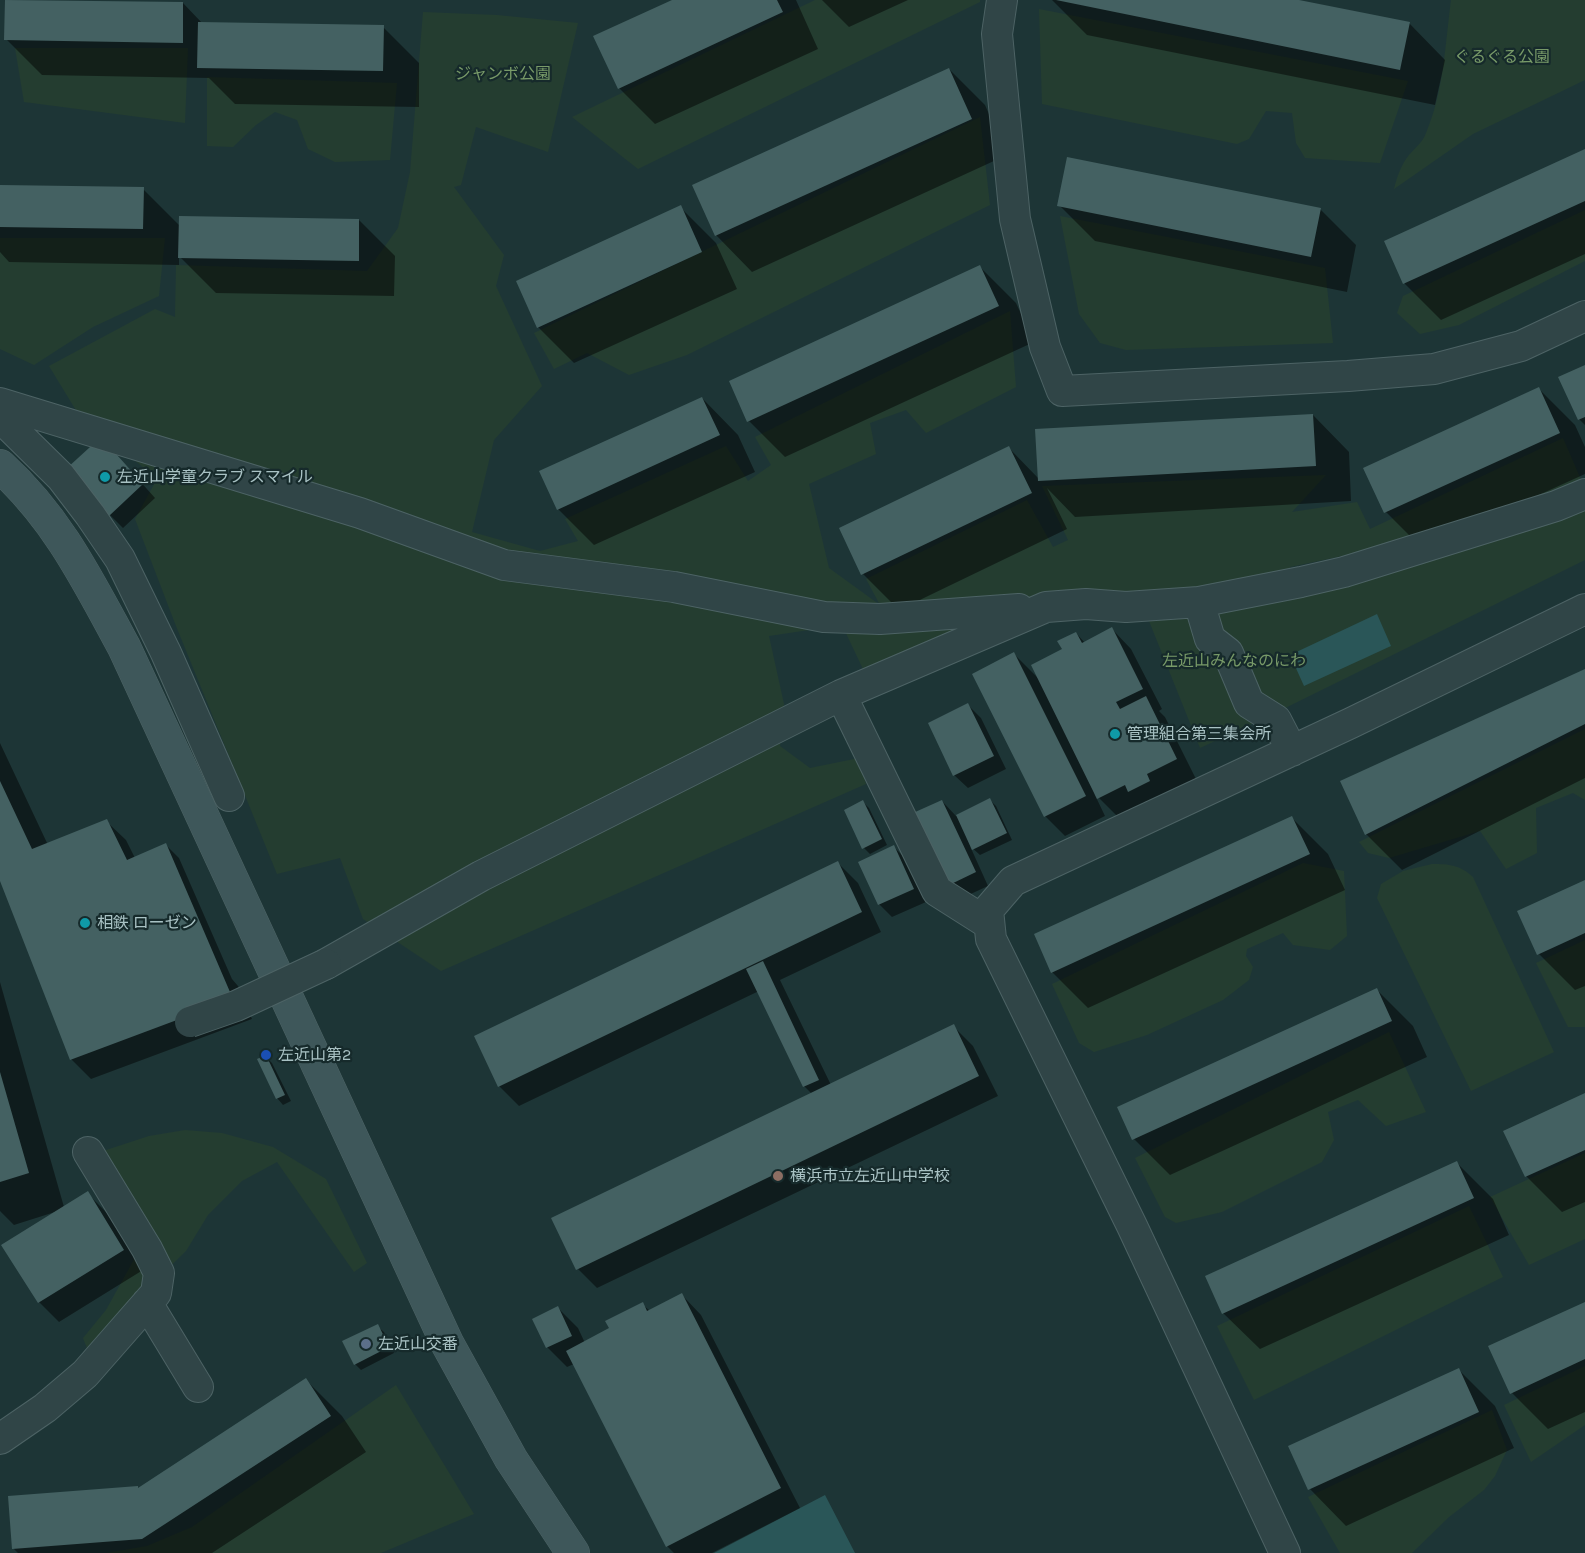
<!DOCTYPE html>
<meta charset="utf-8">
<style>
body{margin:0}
canvas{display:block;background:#1d3536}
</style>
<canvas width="1585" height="1553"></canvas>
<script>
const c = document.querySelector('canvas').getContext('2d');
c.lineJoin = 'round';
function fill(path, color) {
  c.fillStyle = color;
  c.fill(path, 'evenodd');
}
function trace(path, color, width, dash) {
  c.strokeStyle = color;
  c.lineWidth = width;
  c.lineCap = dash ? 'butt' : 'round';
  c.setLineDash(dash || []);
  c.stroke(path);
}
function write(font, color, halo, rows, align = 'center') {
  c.font = font + ' Karla,"Noto Sans JP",sans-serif';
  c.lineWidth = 4.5;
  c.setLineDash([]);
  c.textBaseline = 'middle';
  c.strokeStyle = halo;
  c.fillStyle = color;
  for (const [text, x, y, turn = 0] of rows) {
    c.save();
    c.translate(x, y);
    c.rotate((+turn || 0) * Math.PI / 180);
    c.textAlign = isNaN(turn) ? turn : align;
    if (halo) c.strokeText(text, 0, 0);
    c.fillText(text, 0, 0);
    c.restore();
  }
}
fill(new Path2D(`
 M815,0H980V2L638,169L572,117Z
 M1451,0H1585V80L1473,134L1394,189C1397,177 1401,165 1409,155C1415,148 1423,142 1426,133C1444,91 1445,45 1451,0Z
 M1039,9L1408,81L1380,163L1305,158L1296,143L1292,113L1266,111L1249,139L1237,144L1042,104Z
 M423,12L497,15L578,23L548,152L476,127L461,185L454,187L504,255L496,286L542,386L494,440L472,532L540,551L578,541L565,519L726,446L748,481L771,465L755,437L1010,311L1016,387L926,433L906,410L870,423L876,454L809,484L829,568L880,605L866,579L1027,500L1053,547L1068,540L1042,486L1326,475L1292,512L1357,502L1370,529L1563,438L1582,482L1376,549L1290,567L1293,583L1585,495V560L1269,716L1200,748L1143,606L957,632L863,669L842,625L769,636L784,704L780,746L810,768L859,758L866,784L441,971L363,919L340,858L277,874L176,626L135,519L157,479L77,412L49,366L155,309L175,317L176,265L367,271L398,228L410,172Z
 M15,48H188L185,123L24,102Z
 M207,77L397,83L390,160L335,162L308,149L297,120L275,112L256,125L233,147L207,146Z
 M980,117L990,205L687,355L629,375L587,353L554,369L534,333Z
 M1585,210V261L1459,325L1420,334L1397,313L1403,296Z
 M1060,216L1325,268L1333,343L1126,350L1100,343L1079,314Z
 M0,238H165L159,296L93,327L34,365L0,349Z
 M1585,729V800L1573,793L1536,808L1537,853L1506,869L1480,831L1389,858L1368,853L1359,842Z
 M1303,863L1344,871L1347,936L1330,950L1293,945L1283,933L1247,949L1246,956L1253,967L1249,980L1223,1000L1147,1035L1094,1052L1079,1043L1052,984Z
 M1432,864C1449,864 1460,865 1473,877L1554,1052L1471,1091L1377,898L1381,884L1403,871Z
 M1585,940V1027H1568L1536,963Z
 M1389,1032L1426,1112L1386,1126L1358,1100L1328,1112L1334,1140L1322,1162L1222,1212L1176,1223L1165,1217L1135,1158Z
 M185,1130L222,1133L273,1147L326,1179L367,1263L354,1272L277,1162L242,1181L208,1215L186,1251L143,1293L90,1356L83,1338L106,1310L137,1254L97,1153L149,1136Z
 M1585,1153V1239L1529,1265L1490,1197Z
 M1469,1206L1503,1277L1254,1400L1217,1326Z
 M1585,1366V1425L1531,1462L1504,1405Z
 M396,1385L474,1514L381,1553H106L147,1546L192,1527Z
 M1492,1410L1507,1450L1495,1476L1484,1490L1449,1517L1412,1553H1340L1308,1497Z`), '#243d30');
fill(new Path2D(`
 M1377,614L1391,646L1304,686L1290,655Z
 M825,1495L855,1553H714Z`), '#2a5658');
fill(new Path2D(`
 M675,0H796L818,49L655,124L619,88Z
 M822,0H908L849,27Z
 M1052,0H1292L1409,23L1445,60L1435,105L1087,35Z
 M183,3L203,24L383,27L419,63V107L235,104L209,78L42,75L6,39Z
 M949,69L985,105L1007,155L752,272L716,235Z
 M1585,151V254L1441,320L1405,284L1386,242Z
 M0,186L143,189L180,226L359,220L395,256L394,296L216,293L179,256V265L9,262L0,252Z
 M1059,205L1320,209L1356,245L1347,292L1095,241Z
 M680,207L716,243L737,289L574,363L538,327Z
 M980,267L1016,303L1034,342L785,457L749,421Z
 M1585,366V425L1579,419Z
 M1539,389L1575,425L1585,447V474L1422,548L1386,512L1365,469Z
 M702,398L738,435L755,472L594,545L558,509Z
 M1313,415L1349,452L1351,501L1075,517L1047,488L1067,529L899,610L863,574L1009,448L1039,479Z
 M114,452L155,498L123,528L110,515Z
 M1112,629L1131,649L1162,709L1159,711L1165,717L1196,779L1118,817L1094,793L1105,816L1065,836L1045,816L1014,654L1039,679L1076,633L1085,643Z
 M1585,671V778L1402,870L1366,834Z
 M968,705L981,718L1006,769L968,788L954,775Z
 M0,743L48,845L106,821L126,840L135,858L166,845L179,858L232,979L238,986L252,1019L91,1079L71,1059L0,877Z
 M990,800L996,806L1012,840L980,855L970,846L988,886L962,898L949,885L942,801L956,816Z
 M863,802L869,808L887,845L870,854L864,848Z
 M1292,818L1328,854L1345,890L1088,1008L1052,972Z
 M894,847L907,860L926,902L892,917L879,904Z
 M838,863L858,883L881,932L780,980L831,1085L953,1026L973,1046L998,1096L597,1288L578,1269L812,1094L804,1086L759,991L519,1106L499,1086Z
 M1585,881V986L1575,990L1539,954L1519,912Z
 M0,982L64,1207L87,1193L107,1213L143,1270L59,1322L39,1302L55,1212L14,1225L0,1211Z
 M1377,990L1413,1026L1427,1057L1170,1175L1134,1139Z
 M266,1057L272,1063L291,1101L283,1105L277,1098Z
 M1585,1095V1202L1562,1212L1526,1176Z
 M1457,1163L1493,1199L1509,1235L1260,1349L1223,1313Z
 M682,1295L701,1315L800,1508L712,1553H674L667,1546L574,1364L567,1367L547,1347L534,1320L558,1308L578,1328L585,1343L611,1329L642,1304L650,1311Z
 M1585,1303V1412L1548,1429L1512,1393Z
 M377,1326L384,1332L394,1353L361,1370L355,1364Z
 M1459,1370L1495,1406L1514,1448L1346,1526L1310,1489L1290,1447Z
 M306,1380L342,1416L366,1452L212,1553H18L13,1548L137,1487L139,1489Z`), '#0007');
fill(new Path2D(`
 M5,0L183,2V43L4,40Z
 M672,0H777L783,12L618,89L593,36Z
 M1056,0H1299L1410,22L1400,70Z
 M198,22L384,25L383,71L197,68Z
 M949,68L972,119L715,236L692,185Z
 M1585,149V201L1403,284L1384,241Z
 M1067,157L1321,208L1311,257L1057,206Z
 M0,185L144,187L143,229L0,227Z
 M681,205L702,252L537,328L516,281Z
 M179,216L359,219V261L178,258Z
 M980,265L999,306L747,422L729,381Z
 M1585,365V417L1578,420L1558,377Z
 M1539,387L1560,433L1384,513L1363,468Z
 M702,397L720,435L557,510L539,471Z
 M1313,414L1316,466L1038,481L1035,429Z
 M101,437L143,484L109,516L66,469Z
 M1009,446L1032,493L861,575L839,528Z
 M1112,627L1143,689L1116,702L1120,709L1146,696L1177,759L1147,774L1150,781L1128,792L1125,785L1097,799L1031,665L1062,649L1057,641L1076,632L1082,643Z
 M1014,652L1086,796L1044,817L972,674Z
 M1585,669V724L1365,835L1340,781Z
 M968,703L994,756L953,776L928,723Z
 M0,781L32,849L107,819L127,860L166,843L233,999L70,1060L0,881Z
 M990,798L1007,833L972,850L956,815Z
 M863,800L882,839L862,849L844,810Z
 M942,800L976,872L947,886L913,813Z
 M1292,816L1310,854L1051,973L1034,934Z
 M894,845L914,889L878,905L858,862Z
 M838,861L862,912L498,1087L474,1036Z
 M1585,880V933L1537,955L1517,911Z
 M763,961L819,1080L803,1087L746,969Z
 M1377,988L1392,1021L1132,1140L1117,1107Z
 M954,1024L979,1076L576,1270L551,1218Z
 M266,1055L285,1095L276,1099L257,1059Z
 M0,1072L29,1173L0,1182Z
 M1585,1093V1150L1525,1177L1503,1131Z
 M1457,1161L1474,1198L1222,1314L1205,1276Z
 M88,1191L124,1250L38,1303L1,1245Z
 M682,1293L781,1488L666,1547L566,1351L609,1328L605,1321L643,1302L647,1311Z
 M1585,1302V1359L1510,1394L1488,1346Z
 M558,1306L572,1336L546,1348L532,1319Z
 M378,1324L389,1347L354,1365L342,1341Z
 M1459,1368L1479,1412L1308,1490L1288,1446Z
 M306,1378L331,1416L142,1539L12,1549L8,1496L138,1486V1488Z`), '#446162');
const street = new Path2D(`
 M1002,0L997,34L1015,219L1045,347L1062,391L1348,376L1434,369L1521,346L1585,316
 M0,403L360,513L504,565L674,587L824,617L880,619L1019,609
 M0,417L61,477L90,515L120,559L166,653L229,796
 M1199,602L1210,639L1228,653L1249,703L1276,720L1292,751
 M841,695L937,891L989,924
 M326,964L481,876L841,695L1046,607L1086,604L1126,607L1199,602L1301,582L1344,572L1556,506L1585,494
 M147,1303L198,1387
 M0,1439L45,1408L85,1374L156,1293L159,1273L147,1249L88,1152
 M1285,1553L1132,1226L991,939L988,910L1013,881L1351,723L1585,609`);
const secondary = new Path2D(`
 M0,466C58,519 87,579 124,647L447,1343L511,1459L573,1553`);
trace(street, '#4d6365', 32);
trace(secondary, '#4d6365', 34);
trace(street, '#304547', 30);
trace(secondary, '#3e575a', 33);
const streetBridge = new Path2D(`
 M190,1022L236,1006L326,964`);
trace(streetBridge, '#4d6365', 32, []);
trace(streetBridge, '#304547', 30);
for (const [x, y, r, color] of [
 [105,477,6,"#0f9aa8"],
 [1115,734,6,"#0f9aa8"],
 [85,923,6,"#0f9aa8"],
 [266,1055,6,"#1a4fb4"],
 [778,1176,6,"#8d6e63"],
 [366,1344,6,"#5c6f8a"]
]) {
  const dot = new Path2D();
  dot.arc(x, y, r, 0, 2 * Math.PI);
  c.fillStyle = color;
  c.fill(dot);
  trace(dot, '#162a2b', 2);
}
write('16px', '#789a68', '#162a2b', [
 ["ぐるぐる公園",1502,57],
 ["ジャンボ公園",503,74],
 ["左近山みんなのにわ",1234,661]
]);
write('16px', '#a9c2c4', '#162a2b', [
 ["左近山学童クラブ スマイル",117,477],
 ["管理組合第三集会所",1127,734],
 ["相鉄 ローゼン",97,923],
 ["左近山第2",278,1055],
 ["横浜市立左近山中学校",790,1176],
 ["左近山交番",378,1344]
], 'left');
</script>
